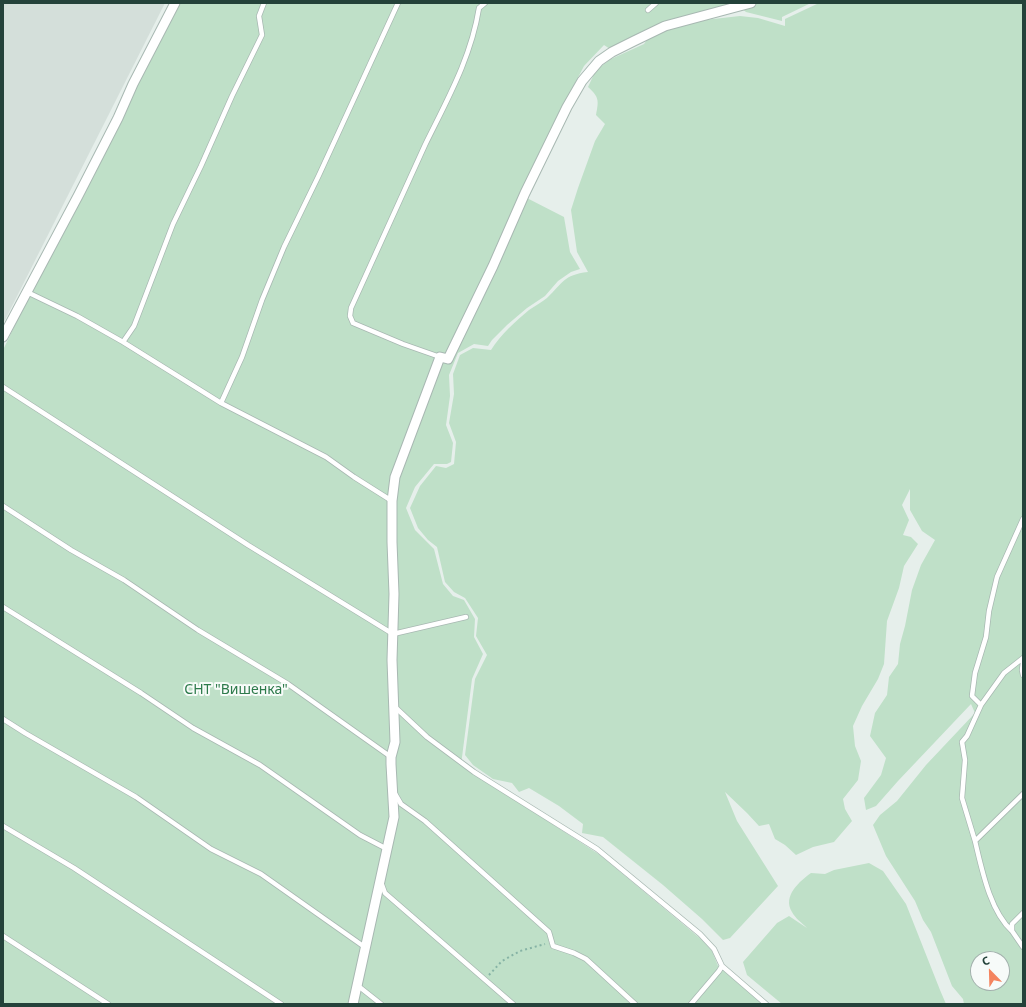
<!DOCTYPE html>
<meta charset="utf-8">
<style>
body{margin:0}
#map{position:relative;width:1026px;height:1007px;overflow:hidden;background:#e6efeb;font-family:"Noto Sans",sans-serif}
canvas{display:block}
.frame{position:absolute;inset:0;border:4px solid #24423a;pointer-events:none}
.north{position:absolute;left:970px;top:951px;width:40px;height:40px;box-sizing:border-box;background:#f7fbf9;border:1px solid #a3b1ad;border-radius:50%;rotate:337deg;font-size:11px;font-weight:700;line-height:16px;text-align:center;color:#24423a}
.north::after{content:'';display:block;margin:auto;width:14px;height:18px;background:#f4845f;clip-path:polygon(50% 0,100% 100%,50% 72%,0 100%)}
</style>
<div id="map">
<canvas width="1026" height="1007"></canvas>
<div class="frame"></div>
<div class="north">С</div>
</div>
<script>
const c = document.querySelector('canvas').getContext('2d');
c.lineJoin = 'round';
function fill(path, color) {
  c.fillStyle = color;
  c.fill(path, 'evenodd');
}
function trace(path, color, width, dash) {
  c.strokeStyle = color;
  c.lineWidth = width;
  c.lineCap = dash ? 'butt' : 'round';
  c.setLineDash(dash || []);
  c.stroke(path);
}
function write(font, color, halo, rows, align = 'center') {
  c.font = font + ' "Noto Sans",sans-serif';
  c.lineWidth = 4;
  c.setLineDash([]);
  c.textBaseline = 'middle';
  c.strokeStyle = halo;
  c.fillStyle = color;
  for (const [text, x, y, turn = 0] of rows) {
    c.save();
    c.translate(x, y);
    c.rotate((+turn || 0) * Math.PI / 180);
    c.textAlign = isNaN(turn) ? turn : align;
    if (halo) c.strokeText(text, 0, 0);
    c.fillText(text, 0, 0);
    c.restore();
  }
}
fill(new Path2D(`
 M3,3H165L3,324Z`), '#d4dfda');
fill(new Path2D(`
 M178,3H811L782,17V21L746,12L735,3L610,49L604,45L584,66L560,112L521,195L564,217L570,252L580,269L571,272L558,281L545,296L527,308L507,325L492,340L488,346L474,344L458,353L449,375L450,396L446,425L453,443L451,462L447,464H434L415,487L406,508L415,530L434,549L443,584L453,596L464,600L475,619L474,637L483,654L472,679L461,765L600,855L702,940L712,951L718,966L762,1004H3V350L29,296Z
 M819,3H1023V1004H964L963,999L952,986L931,932L923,920L915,901L886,856L873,825L880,815L897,801L926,765L975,713L971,704L898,781L876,806L866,810L864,798L881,775L886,758L870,736L875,713L887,695L889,677L898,664L900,644L905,626L912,590L921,565L935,540L922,531L910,510V489L902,505L909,520L903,535L911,537L918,544L904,566L899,588L887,621L884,664L878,679L862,706L853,726L855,746L861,761L858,780L843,799L845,809L852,821L834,842L813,847L796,855L785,845L775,839L769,824L759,826L747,813L725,792L737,821L778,886L730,938L723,940L702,919L663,885L603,837L582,833L583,824L559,806L529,788L519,792L512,783L493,779L473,765L465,755L475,679L487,655L476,636L478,618L465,598L454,592L445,582L437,547L428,540L418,528L410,508L420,486L436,466L446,468L454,464L456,442L449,423L454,394L453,374L460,355L473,348L491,350C501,334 515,322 529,310C535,306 542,302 547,298C563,283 563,275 588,272L577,252L571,210L578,188L595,141L605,124L596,115C599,100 599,97 588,87L596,70L611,59L644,44L649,37L670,28L695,21L740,16L758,18L785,26V19ZM978,959H1002V983H978Z
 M869,863L883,871L906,904L940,990L946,1004H782L747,975L743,962L777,923L789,916L807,928C802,923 795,918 792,912C782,896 800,881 811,873L825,874L834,870Z`), '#bfe0c8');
const lane = new Path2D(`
 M648,10L656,3
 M27,292L77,316L123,342L221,403L326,457L354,477L392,501
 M123,342L134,326L173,224L201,166L232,96L262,35L259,16L264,3
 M440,357L403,344L353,323L350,316L351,308C376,254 400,199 425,145C447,100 471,58 479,8L485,3
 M3,387L248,545L393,634L466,617
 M221,403L242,357L262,300L284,247L319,175L398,3
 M3,506L71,550L124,580L198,630L288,684L391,757
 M3,607L141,693L193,728L260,765L360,835L387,849
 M1023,662L1022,670L1023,675
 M981,705L972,696L975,673L986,637L989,611L997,577L1023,519
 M395,707L427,737L474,772L597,849L700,934L714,949L722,966L766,1004
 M3,719L25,733L136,797L211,849L261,874L366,948
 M394,792L401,804L425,821L549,932L553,946L574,953L586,959L635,1004
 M3,826L74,868L281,1004
 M975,841L962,798L965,760L962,742L967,736L981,705L1004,673L1023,658
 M381,882L385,893L513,1004
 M1023,913L1012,924V931L1023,947
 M1012,931C990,911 982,870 975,841L1023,794
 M3,936L108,1004
 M357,985L381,1004
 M691,1004L719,971L722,966`);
const street = new Path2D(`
 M3,337L78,196L118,118L133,84L175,3
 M353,1004L394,817L391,764V757L395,742L392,660L394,594L392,542V501L395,477L440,357L448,359L493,266L525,193L567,107L582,81L599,61L612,52L634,41L665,26L751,3`);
trace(lane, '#a8b8b2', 6);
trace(street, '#a8b8b2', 11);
trace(new Path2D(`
 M489,975L502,961L520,951L545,944`), '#86b3a5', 2, [2, 3]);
trace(lane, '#fff', 4.5);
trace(street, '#fff', 9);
write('14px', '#2d7a4b', '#f7fbf9', [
 ["СНТ \"Вишенка\"",236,690]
]);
</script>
